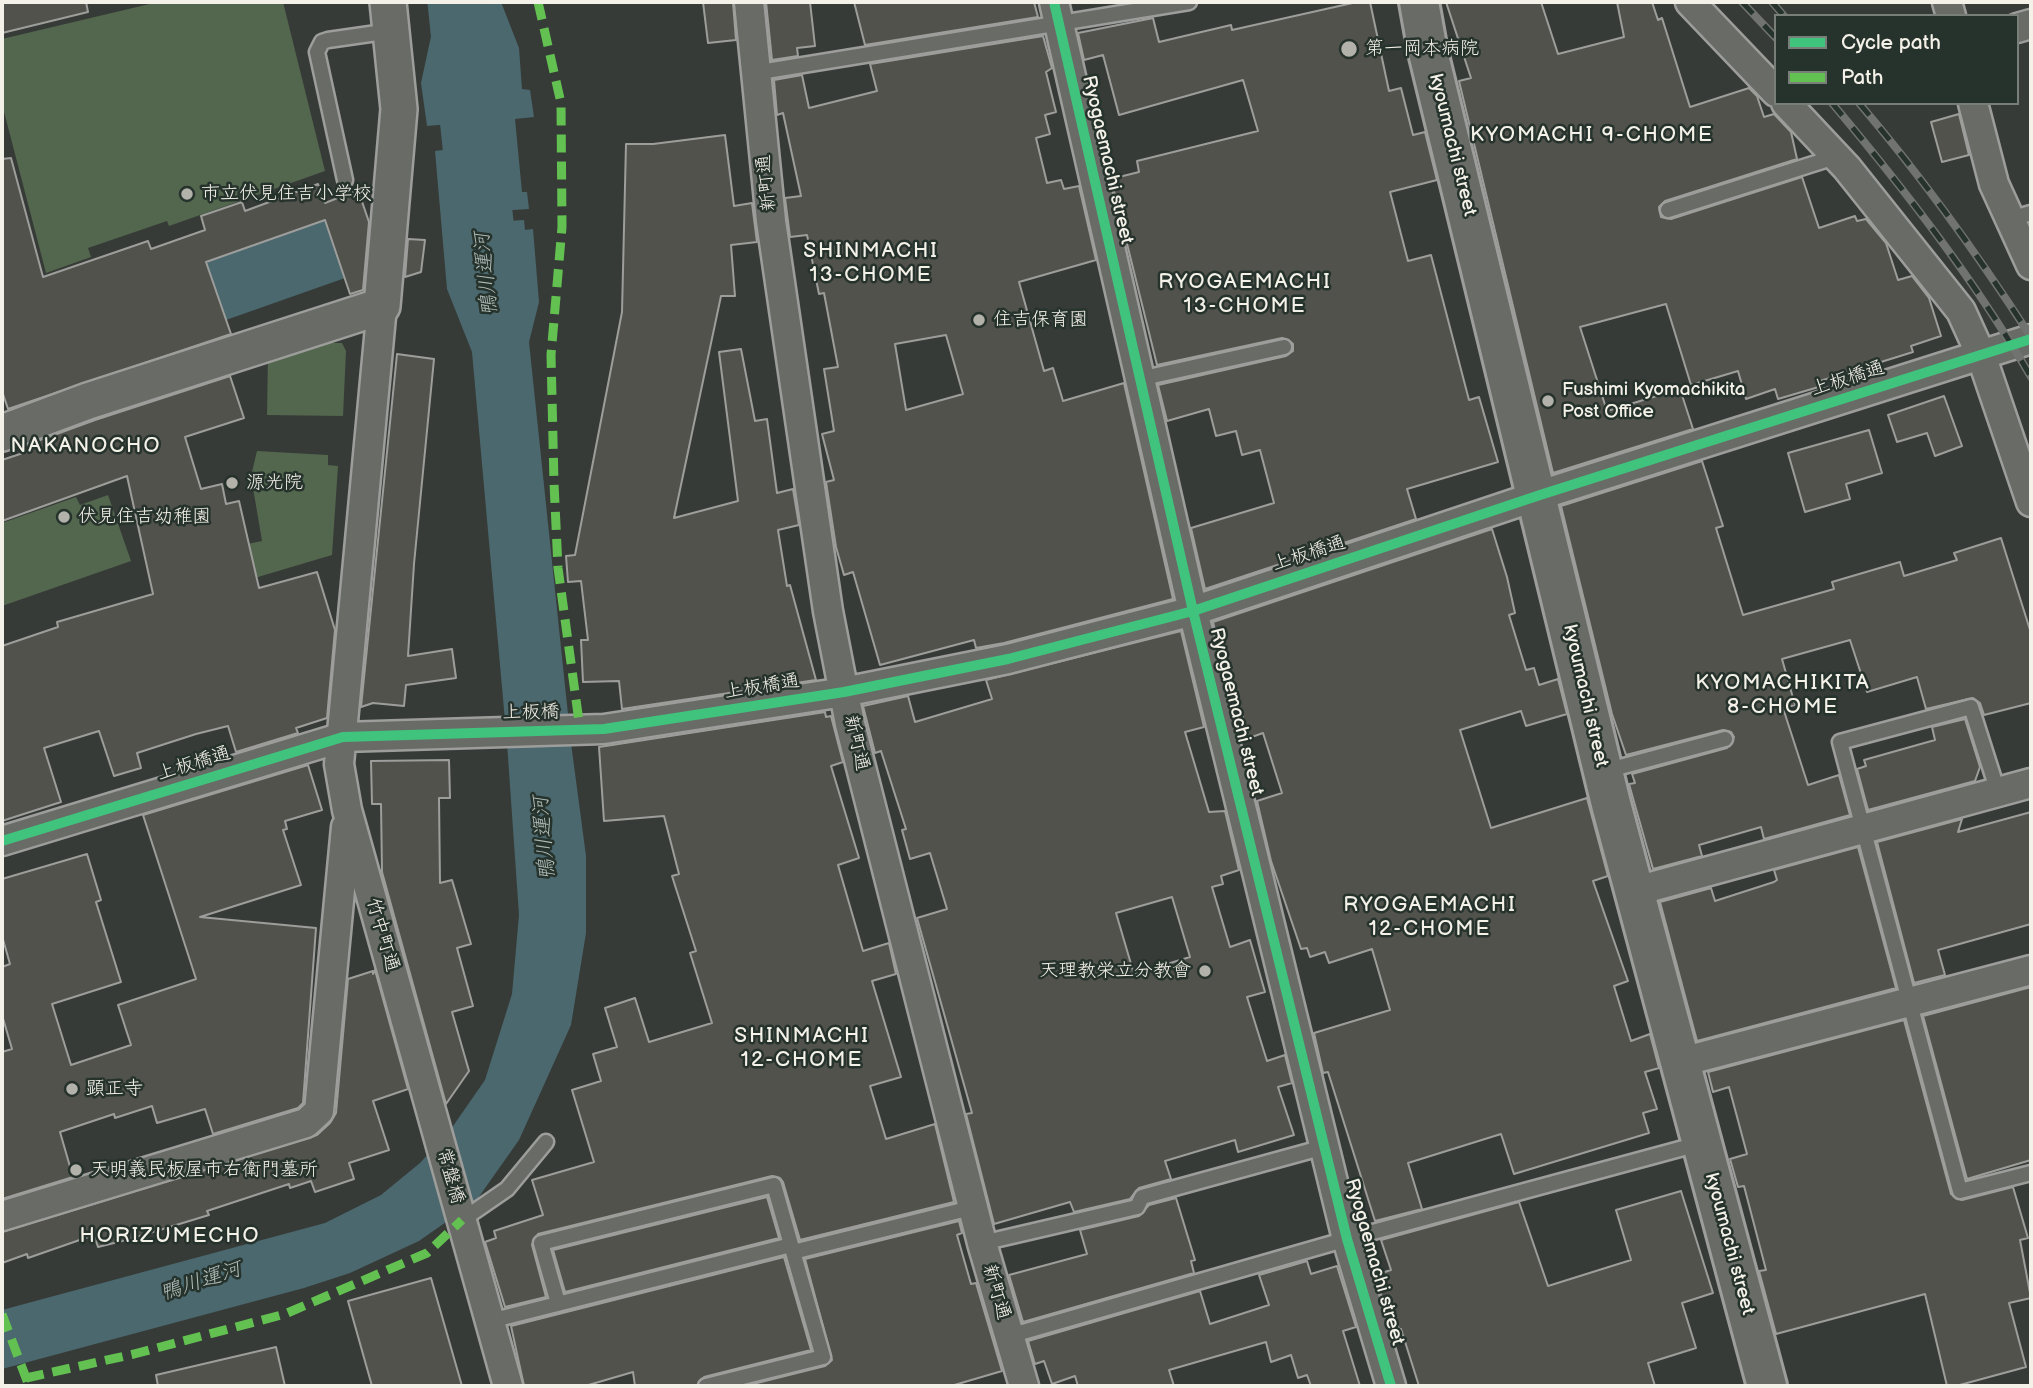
<!DOCTYPE html>
<meta charset="utf-8">
<style>
body{margin:0}
#map{position:relative;width:2033px;height:1388px;overflow:hidden;background:#373b37;font-family:"Balsamiq Sans",sans-serif}
canvas{display:block}
.frame{position:absolute;inset:0;border:4px solid #f4f1e8;pointer-events:none}
.legend{position:absolute;left:1774px;top:14px;width:245px;height:91px;box-sizing:border-box;background:#26332d;border:2px solid #787f78;margin:0;padding:9px 12px;list-style:none;font-size:21px;color:#f4f1e8}
.legend li{display:flex;align-items:center;gap:14px;height:35px}
.legend b{width:35px;border:2px solid #787f78}
</style>
<div id="map">
<canvas width="2033" height="1388"></canvas>
<div class="frame"></div>
<ul class="legend">
<li><b style="height:9px;background:#40c37c"></b>Cycle path</li>
<li><b style="height:9px;background:#63c152"></b>Path</li>
</ul>
</div>
<script>
const c = document.querySelector('canvas').getContext('2d');
c.lineJoin = 'round';
function fill(path, color) {
  c.fillStyle = color;
  c.fill(path, 'evenodd');
}
function trace(path, color, width, dash) {
  c.strokeStyle = color;
  c.lineWidth = width;
  c.lineCap = dash ? 'butt' : 'round';
  c.setLineDash(dash || []);
  c.stroke(path);
}
function write(font, color, halo, rows, align = 'center') {
  c.font = font + ' "Balsamiq Sans","Klee One",sans-serif';
  c.lineWidth = 5;
  c.setLineDash([]);
  c.textBaseline = 'middle';
  c.strokeStyle = halo;
  c.fillStyle = color;
  for (const [text, x, y, turn = 0] of rows) {
    c.save();
    c.translate(x, y);
    c.rotate((+turn || 0) * Math.PI / 180);
    c.textAlign = isNaN(turn) ? turn : align;
    if (halo) c.strokeText(text, 0, 0);
    c.fillText(text, 0, 0);
    c.restore();
  }
}
fill(new Path2D(`
 M158,2H283L325,171L169,226L167,221L88,248L91,257L46,273L2,104V39Z
 M307,343H342L346,351L343,416L267,415L268,354Z
 M257,451L328,455V465L338,466L332,555L231,585L238,546L262,541L251,476Z
 M108,495L131,561L2,606V523L76,497L80,505Z`), '#53664e');
fill(new Path2D(`
 M430,2H501L519,48L522,89L530,90L534,117L515,119L522,192H527L529,209L498,211L497,195L500,194L494,120L427,126L421,83L433,27Z
 M485,145L492,222L524,220L525,230L533,229L539,302L529,342L571,743L586,856V933L571,1025L519,1140L476,1201L419,1241L350,1273L304,1288L2,1369V1310L325,1223L381,1195L420,1163L451,1129L485,1080L512,994L519,915L507,743L472,352L447,289L435,151Z
 M325,220L345,278L226,320L206,262Z`), '#4a686e');
trace(new Path2D(`
 M459,2L483,232`), '#4a686e', 63);
const building = new Path2D(`
 M2,2H86L88,12L2,33Z
 M703,2H733L736,40L708,43Z
 M766,2H810L815,46L797,48L798,56L772,60Z
 M854,2H1034L1038,17L865,45Z
 M1357,2H1370L1389,91L1401,88L1413,135L1425,132L1437,180L1390,192L1408,261L1431,255L1469,400L1479,397L1498,462L1407,489L1416,519L1205,589L1191,528L1274,503L1260,450L1242,455L1236,431L1216,436L1209,409L1167,421L1158,385L1286,356L1293,351V344L1282,338L1157,365L1111,179L1139,172L1137,161L1258,131L1243,80L1119,115L1103,55L1084,60L1078,33L1153,18L1159,42L1231,25L1232,30Z
 M1446,2H1541L1558,54L1624,37L1617,2H1652L1658,20L1662,18L1690,107L1749,88L1757,96L1764,117L1774,114L1791,132L1797,159L1665,201L1659,207L1661,217L1671,219L1802,177L1819,228L1855,216L1857,221L1866,219L1886,243L1898,280L1912,276L1929,298L1941,336L1911,346L1913,352L1820,381L1822,386L1778,399L1775,389L1746,399L1738,371L1691,385L1666,304L1580,327L1607,411L1680,389L1693,429L1553,473L1459,81L1471,78Z
 M1043,36L1052,68L1046,72L1056,112L1045,115L1050,134L1036,138L1047,183L1061,180L1064,189L1079,186L1096,260L1019,282L1044,371L1053,368L1063,401L1124,383L1173,599L1004,643L976,648L974,640L880,665L853,572L844,575L836,547L826,482L834,480L822,434L834,431L824,369L838,367L824,293L819,294L807,235L790,237L785,198L801,196L783,113L777,115L774,80L802,75L809,108L877,91L870,64ZM946,335L963,394L906,410L895,344Z
 M1959,114L1969,155L1942,162L1931,122Z
 M725,135L734,206L752,203L757,242L731,245L735,296H721L674,518L738,501L719,352L741,349L755,421L767,419L777,493L793,489L799,525L778,530L787,586L790,585L816,680L622,709L619,681L583,682L581,640H588L581,581L568,582L566,556L575,555L622,312L626,144H653Z
 M11,158L43,277L148,241L151,249L205,230L201,216L242,202L245,211L318,184L325,203L358,190L369,222L363,290L350,294L325,220L206,262L231,334L8,409L2,391V159Z
 M408,239L425,240L421,272L405,277Z
 M397,354L434,359L414,564L408,656L452,649L456,678L406,685L404,706L373,703L361,707Z
 M230,376L244,418L185,437L201,489L222,484L226,504L239,501L259,588L317,572L335,630L327,718L296,728L298,733L236,752L228,726L196,734L137,753L141,768L114,776L99,731L44,748L61,802L2,821V646L58,627L57,622L153,594L127,476L2,521V460L23,453L21,447L95,420Z
 M1944,396L1962,446L1935,456L1927,433L1897,442L1888,415Z
 M1869,430L1882,473L1846,484L1850,499L1805,512L1788,453Z
 M1702,461L1723,526L1716,528L1743,615L1834,589L1832,582L1900,562L1904,576L1957,560L1954,553L2001,538L2031,633V703L1984,715L1980,703L1973,698L1926,709L1917,677L1867,692L1850,640L1782,659L1795,705L1783,708L1808,785L1839,775L1850,815L1764,839L1761,827L1699,845L1702,856L1653,869L1629,784L1635,783L1632,774L1727,748L1734,737L1731,732L1723,730L1626,755L1612,714L1561,506Z
 M1492,529L1507,577L1515,613L1509,615L1526,670L1534,668L1539,685L1558,679L1567,714L1526,726L1521,711L1460,730L1491,828L1587,798L1608,876L1593,881L1628,981L1614,986L1631,1041L1650,1034L1659,1068L1645,1072L1657,1109L1643,1113L1649,1133L1514,1174L1501,1134L1408,1163L1422,1209L1375,1221L1328,1072L1323,1073L1314,1033L1390,1010L1372,949L1329,963L1325,952L1310,957L1307,948L1301,949L1271,861L1257,801L1282,793L1263,733L1249,738L1242,715L1236,717L1213,622Z
 M1181,631L1204,727L1185,732L1209,812L1225,811L1239,870L1221,876L1223,884L1212,887L1230,947L1250,940L1265,992L1247,997L1267,1061L1285,1055L1292,1083L1278,1087L1294,1135L1238,1152L1235,1140L1165,1161L1171,1179L1139,1188L1130,1199L1074,1212L1070,1202L994,1224L966,1114L972,1113L917,918L947,909L930,853L910,859L902,830L906,829L881,751L875,753L863,706L908,696L915,722L992,699L986,680ZM1172,897L1190,957L1134,974L1116,913Z
 M825,712L826,717L831,716L843,762L831,766L859,858L838,865L863,951L889,943L896,974L872,981L901,1077L870,1086L886,1139L935,1124L954,1202L800,1240L783,1182L780,1178L772,1176L538,1234L532,1245L546,1297L505,1307L485,1242L496,1238L494,1231L543,1215L532,1180L594,1162L572,1090L601,1081L593,1054L617,1047L605,1008L635,998L649,1042L712,1023L690,953L696,951L672,876L679,874L664,816L604,821L599,747Z
 M1965,719L1980,767L1975,781L1868,810L1857,769L1866,766L1864,760L1935,740L1932,727Z
 M449,760L450,798H439L440,883L452,880L471,944L457,948L473,1006L452,1012L469,1071L446,1104L382,872L381,804H372L371,761Z
 M308,765L322,810L285,821L287,829L283,830L301,885L200,917L316,928L303,1103L298,1108L213,1134L205,1109L157,1123L152,1106L115,1118L114,1114L60,1132L73,1177L2,1199V1052L12,1049L2,1015V967L10,964L2,936V879L87,854L101,900L96,902L121,982L52,1004L71,1065L131,1045L118,1005L196,979L143,815Z
 M2031,812V924L1938,950L1945,975L1914,983L1877,842L1962,819L1958,832Z
 M1858,847L1896,988L1697,1041L1660,902L1711,888L1715,901L1774,882L1777,880L1774,870Z
 M375,970L408,1089L373,1101L389,1150L349,1163L354,1179L315,1192L311,1181L290,1188L289,1184L207,1211L209,1215L130,1239L98,1247L94,1235L28,1258L27,1254L2,1263V1232L317,1135L330,1123L336,1113L348,979L373,971V974Z
 M2031,987V1160L1967,1179L1923,1016Z
 M1904,1020L1951,1194L1962,1200L2013,1187L2028,1238L2020,1240L2031,1298L2009,1303L2026,1367L1956,1386H1947L1925,1294L1776,1334L1759,1271L1766,1270L1744,1186L1738,1187L1730,1159L1747,1154L1729,1087L1713,1092L1708,1072Z
 M1681,1191L1713,1293L1682,1303L1696,1348L1648,1363L1655,1386H1419L1401,1329H1399L1394,1315L1388,1317L1375,1275L1391,1270L1381,1240L1519,1202L1548,1286L1631,1260L1616,1210Z
 M767,1197L779,1238L565,1292L553,1250Z
 M1176,1198L1195,1260L1191,1261L1194,1273L1023,1322L1009,1275L1087,1254L1080,1230L1139,1216L1149,1205Z
 M959,1221L962,1233L957,1235L971,1284L976,1283L1002,1371L951,1386H745L825,1366L832,1360L805,1259Z
 M784,1257L811,1350L704,1377L697,1386H635L633,1372L585,1386H524L511,1326Z
 M1307,1261L1311,1274L1337,1266L1356,1327L1343,1331L1360,1386H1311L1307,1375L1298,1378L1291,1355L1271,1362L1266,1342L1169,1370L1174,1386H1078L1075,1376L1052,1384L1044,1361L1035,1364L1034,1361L1028,1341L1200,1291L1210,1324L1269,1305L1259,1275Z
 M431,1278L462,1386H372L348,1301Z
 M276,1347L285,1386H158L156,1375Z`);
fill(building, '#52524d');
trace(building, '#9d9e9b', 2);
const service = new Path2D(`
 M754,73L1189,2
 M345,180L317,52L322,42L328,40L391,31
 M1668,210L1835,157
 M2010,219L2031,213
 M1139,379L1284,347
 M1605,771L1725,739
 M1998,792L1971,707L1840,742L1960,1191L2031,1173
 M462,1220L507,1189L546,1142
 M982,1243L1137,1207L1142,1197L1324,1147
 M793,1252L975,1207
 M558,1303L541,1243L774,1185L823,1357L706,1386
 M490,1321L791,1245
 M1009,1336L1347,1239L1702,1143`);
const minor = new Path2D(`
 M749,2L771,221L828,611L850,724L982,1243L1024,1386
 M1054,2L1193,611L1347,1239L1391,1386
 M1690,2L1776,92
 M1947,2L1951,16
 M2017,28L2031,24
 M1786,103L1847,168L1961,311L1981,355L2031,502
 M1973,103L1994,184L2031,265
 M382,306L339,764L347,810L508,1386
 M2,841L343,737L604,729L844,692L1008,659L1193,611L1540,495L2031,339
 M1636,891L2031,783
 M1681,1062L2031,970
 M2,1216L306,1123L319,1111L346,827`);
const tertiary = new Path2D(`
 M2,433L88,401L382,306L399,109L388,2`);
const primary = new Path2D(`
 M1419,2L1428,52L1611,804L1767,1386`);
trace(service, '#9d9e9b', 19);
trace(minor, '#9d9e9b', 33);
trace(tertiary, '#9d9e9b', 40);
trace(primary, '#9d9e9b', 44);
trace(service, '#686b66', 14);
trace(minor, '#686b66', 28);
trace(tertiary, '#686b66', 35);
trace(primary, '#686b66', 38);
const rail = new Path2D(`
 M1742,2L1776,38
 M1772,2L1784,16
 M1832,103C1905,190 1974,279 2031,377
 M1859,103C1922,177 1978,255 2031,337`);
trace(rail, '#707370', 8);
trace(rail, '#26332d', 5, [16]);
trace(new Path2D(`
 M538,2L561,103L562,227L551,355L554,483L558,568L580,729
 M2,1314L29,1386
 M26,1378L134,1354L285,1314L427,1253L462,1220`), '#63c152', 9, [18, 9]);
trace(new Path2D(`
 M1054,2L1193,611L1347,1239L1391,1386
 M2,841L343,737L604,729L844,692L1008,659L1193,611L1540,495L2031,339`), '#40c37c', 10);
for (const [x, y, r, color] of [
 [1349,49,9,"#b2b1aa"],
 [187,194,7,"#b2b1aa"],
 [979,320,7,"#b2b1aa"],
 [1548,401,7,"#b2b1aa"],
 [232,483,7,"#b2b1aa"],
 [64,517,7,"#b2b1aa"],
 [1205,971,7,"#b2b1aa"],
 [72,1089,7,"#b2b1aa"],
 [76,1170,7,"#b2b1aa"]
]) {
  const dot = new Path2D();
  dot.arc(x, y, r, 0, 2 * Math.PI);
  c.fillStyle = color;
  c.fill(dot);
  trace(dot, '#26332d', 2.5);
}
write('19px', '#f4f1e8', '#26332d', [
 ["第一岡本病院",1365,49],
 ["市立伏見住吉小学校",201,194],
 ["住吉保育園",993,320],
 ["Fushimi Kyomachikita",1562,390],
 ["Post Office",1562,412],
 ["源光院",246,483],
 ["伏見住吉幼稚園",78,517],
 ["天理教栄立分教會",1191,971,"right"],
 ["顕正寺",86,1089],
 ["天明義民板屋市右衛門墓所",90,1170]
], 'left');
write('19px', '#f4f1e8', '#26332d', [
 ["kyoumachi street",1452,145,76],
 ["Ryogaemachi street",1107,160,77],
 ["新町通",767,183,-96],
 ["上板橋通",1848,379,-18],
 ["上板橋通",1309,554,-18],
 ["上板橋通",762,687,-9],
 ["kyoumachi street",1585,696,77],
 ["Ryogaemachi street",1236,712,76],
 ["上板橋",531,713,-1],
 ["新町通",856,743,77],
 ["上板橋通",194,764,-17],
 ["竹中町通",382,935,74],
 ["常盤橋",450,1176,74],
 ["kyoumachi street",1729,1244,75],
 ["Ryogaemachi street",1374,1262,74],
 ["新町通",996,1292,74]
]);
c.letterSpacing = '2px';
write('21px', '#f4f1e8', '#26332d', [
 ["KYOMACHI 9-CHOME",1592,136],
 ["SHINMACHI",871,252],
 ["13-CHOME",871,276],
 ["RYOGAEMACHI",1245,283],
 ["13-CHOME",1245,307],
 ["NAKANOCHO",86,447],
 ["KYOMACHIKITA",1783,684],
 ["8-CHOME",1783,708],
 ["RYOGAEMACHI",1430,906],
 ["12-CHOME",1430,930],
 ["SHINMACHI",802,1037],
 ["12-CHOME",802,1061],
 ["HORIZUMECHO",170,1237]
]);
c.letterSpacing = '0px';
write('italic 21px', '#b1bcb9', '#26332d', [
 ["鴨川運河",487,274,-96],
 ["鴨川運河",545,838,-95],
 ["鴨川運河",201,1282,-18]
]);
</script>
